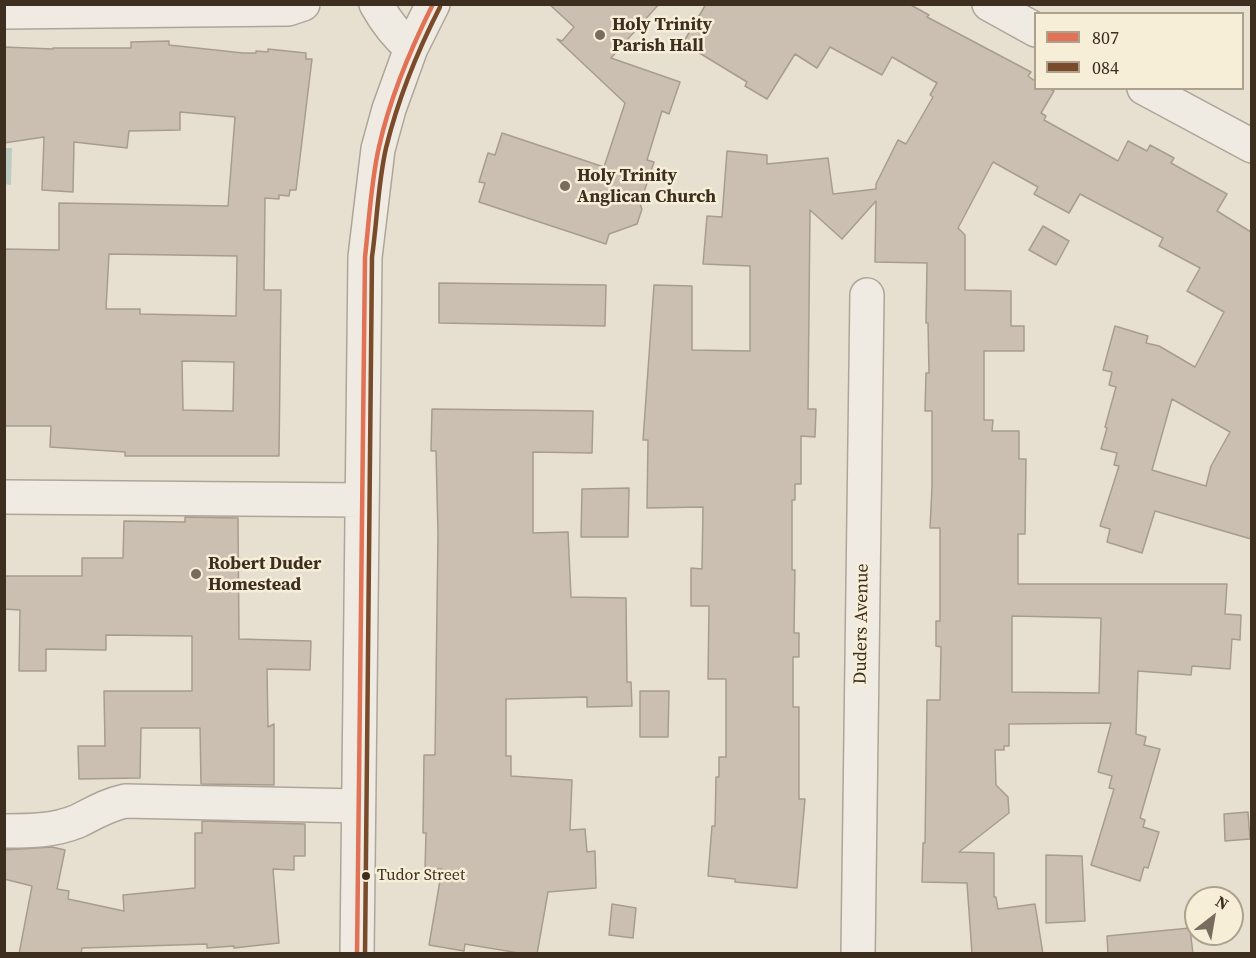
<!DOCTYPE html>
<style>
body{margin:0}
#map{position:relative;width:1256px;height:958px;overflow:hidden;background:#e7e0d1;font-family:"Source Serif 4",serif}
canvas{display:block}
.frame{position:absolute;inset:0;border:6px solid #3d2e20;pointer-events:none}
.legend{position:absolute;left:1034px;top:12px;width:210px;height:78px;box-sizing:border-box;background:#f7eed8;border:2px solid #ada18e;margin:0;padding:8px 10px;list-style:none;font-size:18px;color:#3d2e20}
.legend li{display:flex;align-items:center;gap:12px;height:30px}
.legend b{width:30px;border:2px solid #ada18e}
.north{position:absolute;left:1184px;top:886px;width:60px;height:60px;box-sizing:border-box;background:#f7eed8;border:2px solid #ada18e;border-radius:50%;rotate:31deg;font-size:16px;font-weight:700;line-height:24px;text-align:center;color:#3d2e20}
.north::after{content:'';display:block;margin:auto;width:21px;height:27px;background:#786c5e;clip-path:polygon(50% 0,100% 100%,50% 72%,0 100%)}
</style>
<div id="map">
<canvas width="1256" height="958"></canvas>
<div class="frame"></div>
<ul class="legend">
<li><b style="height:8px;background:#e27256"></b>807</li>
<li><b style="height:8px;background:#7a4b2a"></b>084</li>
</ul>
<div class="north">N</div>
</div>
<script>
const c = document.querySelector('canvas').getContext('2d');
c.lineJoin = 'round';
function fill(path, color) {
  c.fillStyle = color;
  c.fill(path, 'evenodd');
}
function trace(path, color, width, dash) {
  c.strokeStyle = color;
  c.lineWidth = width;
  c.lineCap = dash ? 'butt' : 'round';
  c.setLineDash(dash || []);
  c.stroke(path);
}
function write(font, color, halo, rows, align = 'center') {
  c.font = font + ' "Source Serif 4",serif';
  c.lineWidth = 5;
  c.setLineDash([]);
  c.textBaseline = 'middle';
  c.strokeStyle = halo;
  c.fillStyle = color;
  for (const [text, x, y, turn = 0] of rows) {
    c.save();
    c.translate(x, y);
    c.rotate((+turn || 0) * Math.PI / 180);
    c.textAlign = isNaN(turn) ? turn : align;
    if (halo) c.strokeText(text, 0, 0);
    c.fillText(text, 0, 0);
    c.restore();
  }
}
fill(new Path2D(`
 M5,148H12L11,185L5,184Z`), '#bcccc2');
const building = new Path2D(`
 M549,4H659L611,58L680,82L669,114L662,111L647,160L654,162L640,204L642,209L637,224L609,234L606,244L479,202L485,183L479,182L488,153L495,155L502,133L604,167L625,103L557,39L562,41L574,27Z
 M706,4H909L929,15L927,17L1031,72L1028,76L1035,81V88H1049L1054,91L1041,113L1046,116L1044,120L1118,161L1128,141L1147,151L1150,145L1174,158L1171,163L1227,194L1217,211L1251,232V539L1155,511L1142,553L1107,542L1110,529L1100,526L1119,466L1114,465L1117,453L1101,449L1107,428L1105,427L1116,387L1109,385L1112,372L1103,370L1115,326L1148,336L1146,343L1159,346L1195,367L1224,312L1187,291L1200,268L1159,246L1163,238L1080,194L1069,213L1034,194L1038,187L993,162L958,228L965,235V290L1011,291V326H1024V351H984V420H993L992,431H1019V459H1026L1025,534H1018V584H1227L1225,614L1241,615L1240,640L1232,639L1230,669L1192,666L1191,675L1138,671L1136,734L1146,737L1144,745L1160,749L1140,818L1145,820L1143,827L1159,832L1148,868L1144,867L1140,881L1091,865L1114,789L1109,788L1112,776L1098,772L1111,723L1009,724V746H1004V750H995L996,785L1008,797L1009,813L959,852L994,853V897H996L998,909L1035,904L1043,954H972L967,883L922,882L923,843H925L927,700H940L941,647L936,646V621H940V528H930L932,487V411H925L926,373H929L928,323H926L927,263L875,262L876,201L842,239L810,210L808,409H816L815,437L801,436V484H795V500H792V570H795L794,633H799V657H793V707H799V799H805L797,888L735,882V879L708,876L712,826H715L716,777H719V757H726V679H708L709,606H691V568L702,569L703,507L647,508L648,440H643L654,285L692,286V350L750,351V266L703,264L707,216L722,217L727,151L767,155V164L828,158L833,194L876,189V184L898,140L906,144L933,97L930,95L937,83L892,57L882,75L830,47L817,68L795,54L767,99L745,86L747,82L683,43ZM1172,399L1230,432L1211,466L1206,486L1152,470ZM1012,616L1101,618L1099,693L1012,692Z
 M169,41V45L243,53H256V51L268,52V49L306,53V59H312L296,190H290L289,196L279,195V199L265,198L264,290H281L279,456H125V452L50,447L51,426H4V249L59,250V203L228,206L235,117L180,112V130L129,131L127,148L74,142L73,192L42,190L44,137L4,143V47L53,49V48H131V42ZM109,254L237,256L236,316L140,314V309H106ZM182,361L234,362L233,411L183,410Z
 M1043,226L1069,241L1056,265L1029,250Z
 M439,283L606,285L605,326L439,323Z
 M432,409L593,411L592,453L533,452V533L568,532L571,597L626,598L627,682H631L632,706L587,707V697L506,699V756H511V776L572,780L570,830L585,829L587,852L595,851L596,888L548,892L537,954H525L465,944L464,951L429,945L442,869H425L426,833H423L424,755H435L438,534L436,451H431Z
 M629,488L628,537H581L582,489Z
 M185,517L238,518L239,639L311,641L310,670L267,669L268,727L274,724V785L201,784L200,728H141L140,778L79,779L78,746H105L104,691H192V636L106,635V650L46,649V671H19L20,610L4,609V576H82V558H123L124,521L185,522Z
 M640,691H669L668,737H640Z
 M1248,812L1250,839L1225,841L1224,814Z
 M202,821L305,824V856H294V870L273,869L279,943L234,948V946L207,948V944L82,948L81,954H19L32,886L4,879V850L52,847L65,850L57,889L69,891L68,899L124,911L123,895L195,888V833H202Z
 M1046,855L1082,856L1085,921L1046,923Z
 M612,904L636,908L633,938L609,935Z
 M1190,928L1193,954H1108L1107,936Z`);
fill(building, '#cbbfb2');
trace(building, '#a89c90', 1.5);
const minor = new Path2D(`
 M376,4C386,22 396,35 411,48
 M989,4L1036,30
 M4,12L288,9L303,4
 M1144,88L1252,146
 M4,497L361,500
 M4,831C30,831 54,831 78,821C94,813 107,805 125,801L358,806
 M357,954L365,257L378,149L389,109L411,48L433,4
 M858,954L867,295`);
trace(minor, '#ada599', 36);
trace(minor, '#efebe3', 33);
trace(new Path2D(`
 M357,954L365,257C369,222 371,181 379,147C390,97 410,50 433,4`), '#e27256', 4.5);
trace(new Path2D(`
 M365,954L372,257C377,222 378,183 386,148C398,99 417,52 440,7`), '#7a4b2a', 4.5);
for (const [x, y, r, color] of [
 [600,35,6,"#786c5e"],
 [565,186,6,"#786c5e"],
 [196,574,6,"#786c5e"],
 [366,876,5,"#3d2e20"]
]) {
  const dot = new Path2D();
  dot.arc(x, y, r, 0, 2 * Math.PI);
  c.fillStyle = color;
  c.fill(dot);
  trace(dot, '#f7eed8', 2);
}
write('16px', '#3d2e20', '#f7eed8', [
 ["Tudor Street",377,876]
], 'left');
write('bold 18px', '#3d2e20', '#f7eed8', [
 ["Holy Trinity",612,25],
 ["Parish Hall",612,46],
 ["Holy Trinity",577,176],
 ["Anglican Church",577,197],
 ["Robert Duder",208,564],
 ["Homestead",208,585]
], 'left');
write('18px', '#3d2e20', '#f7eed8', [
 ["Duders Avenue",862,624,-89]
]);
</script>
